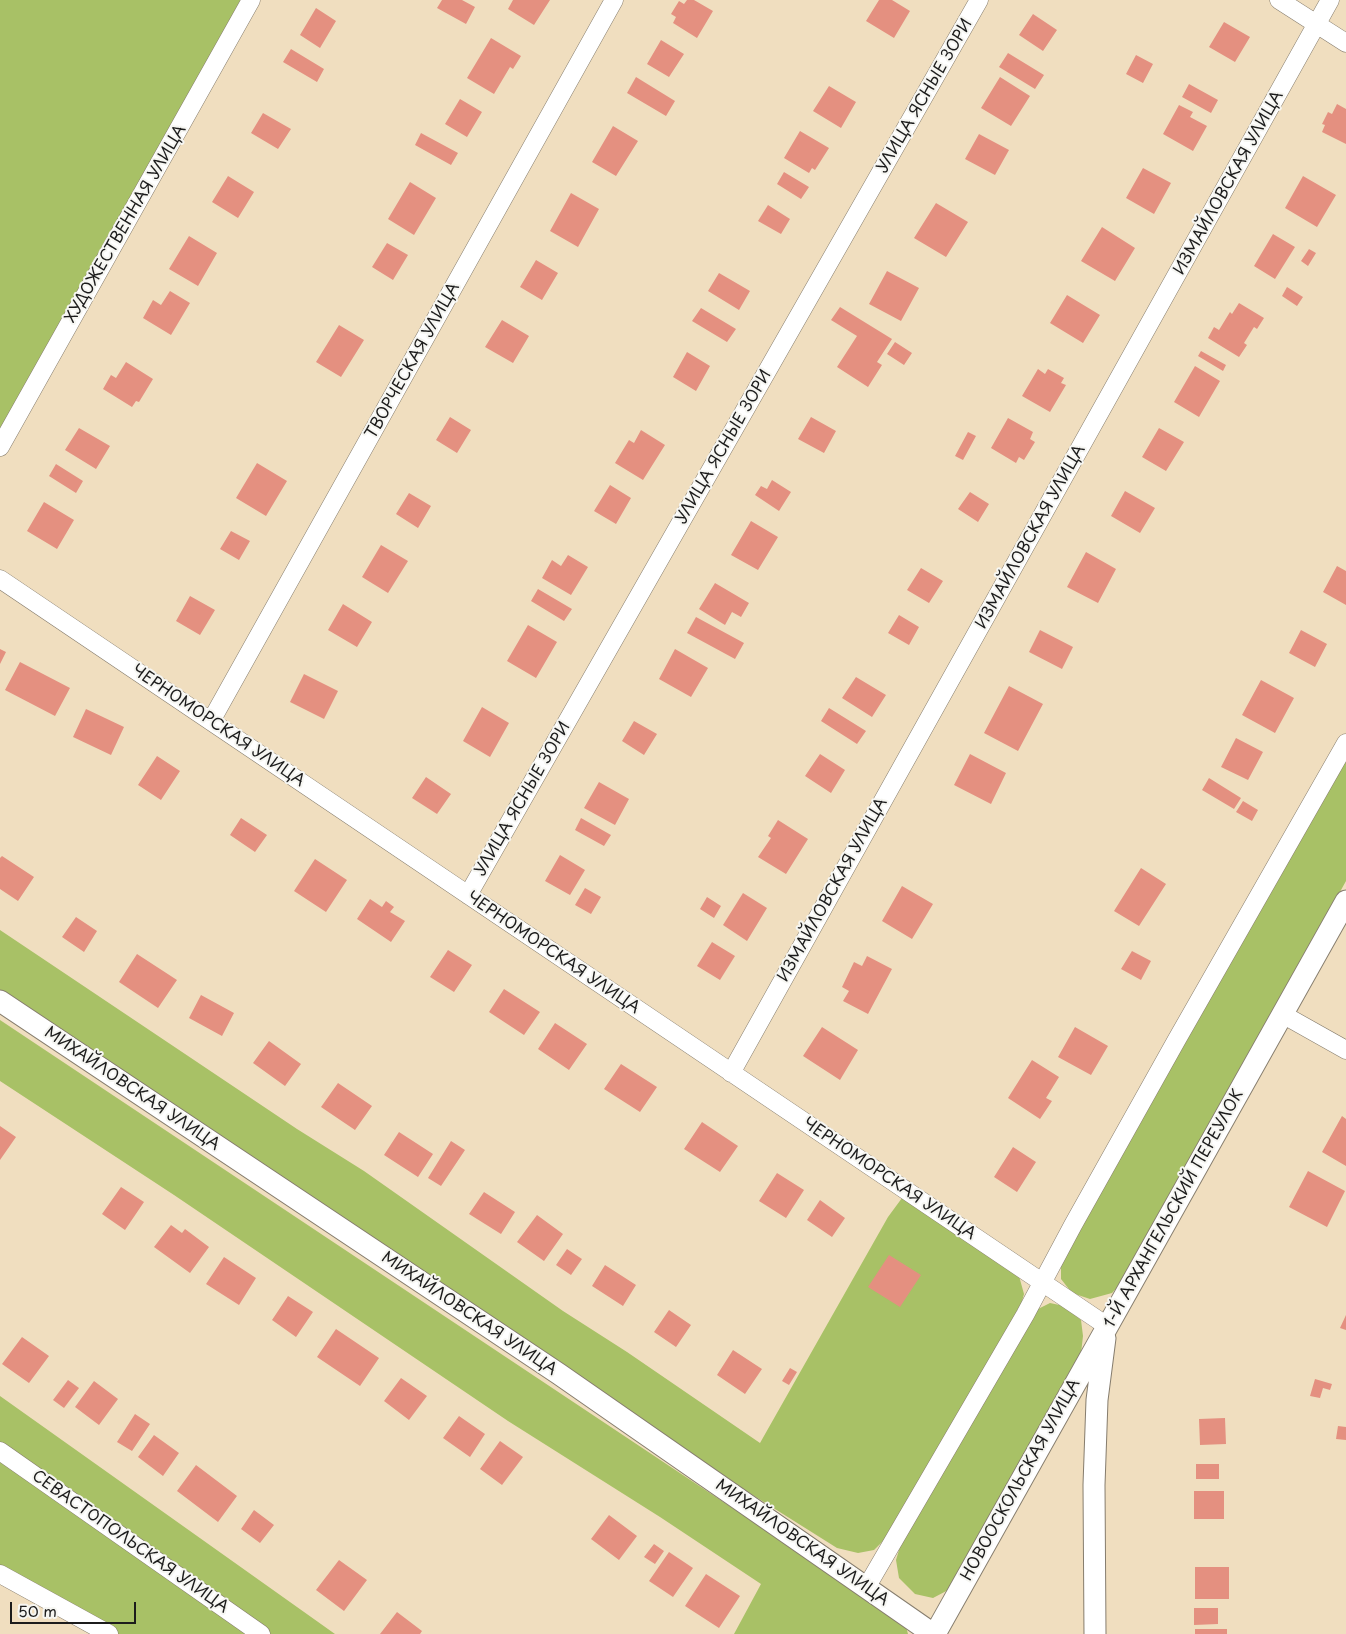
<!DOCTYPE html>
<meta charset="utf-8">
<style>
body{margin:0}
#map{position:relative;width:1346px;height:1634px;overflow:hidden;background:#f0debf;font-family:"Playpen Sans",sans-serif}
canvas{display:block}
.scale{position:absolute;left:10px;top:1602px;width:126px;height:22px;box-sizing:border-box;border:2px solid #1c1c1c;border-top:0;padding-left:6px;font-size:15px;line-height:18px;white-space:nowrap;color:#1c1c1c;-webkit-text-stroke:4px #f6f6f2;paint-order:stroke}
</style>
<div id="map">
<canvas width="1346" height="1634"></canvas>
<div class="scale">50 m</div>
</div>
<script>
const c = document.querySelector('canvas').getContext('2d');
c.lineJoin = 'round';
function fill(path, color) {
  c.fillStyle = color;
  c.fill(path, 'evenodd');
}
function trace(path, color, width, dash) {
  c.strokeStyle = color;
  c.lineWidth = width;
  c.lineCap = dash ? 'butt' : 'round';
  c.setLineDash(dash || []);
  c.stroke(path);
}
function write(font, color, halo, rows, align = 'center') {
  c.font = font + ' "Playpen Sans",sans-serif';
  c.lineWidth = 4;
  c.setLineDash([]);
  c.textBaseline = 'middle';
  c.strokeStyle = halo;
  c.fillStyle = color;
  for (const [text, x, y, turn = 0] of rows) {
    c.save();
    c.translate(x, y);
    c.rotate((+turn || 0) * Math.PI / 180);
    c.textAlign = isNaN(turn) ? turn : align;
    if (halo) c.strokeText(text, 0, 0);
    c.fillText(text, 0, 0);
    c.restore();
  }
}
fill(new Path2D(`
 M0,0H245L0,435Z
 M1346,755V881L1126,1278L1112,1293L1090,1299L1072,1293L1061,1279V1256Z
 M0,930L297,1129L364,1171L563,1311L627,1352L760,1443L888,1217L902,1198L1019,1276L1024,1294L1021,1305L886,1538L874,1550L858,1553L837,1548L740,1487L0,991Z
 M0,1020L905,1623L908,1634H734L761,1584L660,1517L508,1421L174,1195L0,1081Z
 M1050,1303L1064,1306L1081,1320L1083,1336L1080,1362L952,1588L933,1598L915,1594L899,1578L896,1560L902,1540L1036,1310Z
 M0,1396L335,1634H118L0,1566Z`), '#a8c166');
fill(new Path2D(`
 M442,0H462L475,7L466,24L437,8Z
 M513,0H550L534,25L508,9Z
 M687,0H694L713,11L697,38L673,23L676,17L671,14L679,1L684,4Z
 M879,0H892L910,11L894,38L866,21Z
 M316,8L336,21L320,48L300,35Z
 M1033,14L1057,30L1043,51L1019,35Z
 M1224,22L1250,37L1235,62L1209,47Z
 M491,38L521,56L513,69L510,67L494,94L467,78Z
 M661,40L684,54L669,77L647,64Z
 M291,49L324,69L317,82L283,62Z
 M1008,53L1044,75L1035,89L999,67Z
 M1136,55L1153,64L1143,83L1126,74Z
 M636,77L675,101L666,116L627,93Z
 M1000,77L1030,96L1011,126L981,108Z
 M1189,84L1218,100L1211,113L1182,97Z
 M829,86L856,102L841,128L813,111Z
 M460,99L482,112L467,137L445,124Z
 M1337,104L1346,109V144L1322,132L1325,125L1322,124L1328,112L1332,114Z
 M1179,105L1193,112L1190,117L1207,126L1193,151L1163,134Z
 M263,113L291,129L278,149L251,133Z
 M613,126L638,141L616,176L592,162Z
 M800,131L829,148L815,170L812,168L809,173L784,158Z
 M421,133L458,153L451,165L415,145Z
 M979,134L1009,150L995,175L965,159Z
 M1143,168L1171,183L1154,214L1126,198Z
 M784,172L809,187L801,199L777,184Z
 M228,176L254,192L238,218L212,202Z
 M1303,176L1336,195L1317,227L1285,208Z
 M410,182L436,198L414,235L388,219Z
 M571,193L599,209L578,247L550,231Z
 M936,203L968,222L946,257L914,238Z
 M768,205L790,219L781,234L758,221Z
 M1102,227L1135,248L1115,281L1081,261Z
 M1273,234L1295,247L1275,279L1254,266Z
 M189,236L217,253L198,286L169,269Z
 M387,243L408,255L393,280L372,267Z
 M1309,249L1316,253L1308,266L1301,261Z
 M536,260L558,273L542,300L520,287Z
 M887,271L919,288L901,321L869,304Z
 M719,273L750,291L739,310L708,291Z
 M1287,287L1303,297L1297,306L1282,296Z
 M170,291L190,303L171,335L143,318L153,300L161,305Z
 M1067,295L1100,315L1083,343L1050,323Z
 M1239,303L1264,318L1257,329L1254,327L1244,343L1247,345L1239,357L1208,338L1214,327L1219,330L1230,312L1232,314Z
 M840,307L892,339L877,362L882,365L868,387L837,367L857,336L831,320Z
 M701,308L736,329L727,342L692,321Z
 M502,320L529,336L513,363L485,347Z
 M339,325L364,340L341,377L316,362Z
 M895,342L912,353L904,365L887,354Z
 M1201,351L1226,365L1223,371L1198,356Z
 M687,352L710,366L696,391L673,377Z
 M126,362L153,379L139,402L136,401L132,407L103,389L111,375L116,378Z
 M1195,366L1220,381L1199,417L1174,402Z
 M1038,369L1045,374L1048,369L1064,378L1061,383L1066,385L1050,412L1022,396Z
 M450,417L471,430L457,453L436,440Z
 M811,417L836,431L824,453L798,439Z
 M1008,418L1033,432L1030,439L1035,442L1024,460L1019,457L1016,463L991,448Z
 M79,428L110,446L96,469L65,450Z
 M1159,428L1184,442L1166,471L1142,457Z
 M641,430L665,445L643,480L615,463L629,440L634,443Z
 M968,432L976,436L963,460L955,456Z
 M257,463L287,481L266,516L236,498Z
 M56,464L83,481L76,493L49,476Z
 M772,480L791,492L779,511L755,495L761,486L767,489Z
 M610,485L631,498L616,524L594,511Z
 M1125,491L1155,508L1140,533L1111,516Z
 M970,492L989,504L978,522L958,509Z
 M409,493L431,506L418,528L396,514Z
 M44,502L74,520L57,549L27,531Z
 M751,521L778,537L758,570L731,555Z
 M231,531L250,541L239,560L220,549Z
 M381,545L408,561L388,593L362,577Z
 M1086,552L1116,569L1098,603L1067,587Z
 M568,555L588,567L571,595L542,578L552,560L561,566Z
 M1337,566L1346,571V605L1323,592Z
 M921,568L943,581L929,603L907,590Z
 M715,583L749,603L741,617L732,612L725,625L699,609Z
 M538,589L572,609L564,621L531,601Z
 M190,596L215,610L200,635L176,621Z
 M343,604L372,622L357,647L328,630Z
 M899,615L919,627L909,645L888,633Z
 M696,617L744,643L735,659L687,633Z
 M528,625L557,642L536,678L507,661Z
 M1040,630L1073,647L1062,669L1029,652Z
 M1301,630L1327,644L1315,667L1289,653Z
 M0,649L6,652L0,664Z
 M675,649L708,668L691,697L659,679Z
 M20,662L70,688L55,716L5,690Z
 M304,674L338,691L324,719L290,702Z
 M856,677L886,695L872,717L842,698Z
 M1261,680L1294,698L1275,733L1242,715Z
 M1009,686L1043,704L1018,751L984,733Z
 M482,707L509,723L490,757L463,741Z
 M829,708L866,731L857,744L821,721Z
 M86,709L124,727L111,755L73,737Z
 M634,721L657,734L644,755L622,741Z
 M1236,738L1263,752L1248,780L1221,767Z
 M820,754L845,770L831,793L805,776Z
 M970,754L1006,773L991,804L954,785Z
 M157,756L180,771L161,800L138,785Z
 M426,777L451,794L437,814L412,798Z
 M1209,778L1241,798L1234,809L1202,790Z
 M599,782L629,799L615,825L584,808Z
 M1243,801L1258,810L1252,821L1236,812Z
 M241,818L267,835L255,852L230,835Z
 M581,818L611,835L604,846L575,830Z
 M778,820L808,839L786,874L758,857L771,838L768,836Z
 M560,855L585,870L570,895L545,881Z
 M2,856L34,877L18,901L0,889V858Z
 M315,859L347,880L326,912L294,891Z
 M1141,868L1166,884L1139,926L1114,911Z
 M902,886L933,904L912,939L882,921Z
 M585,888L601,897L591,914L575,905Z
 M743,893L767,908L747,941L723,925Z
 M707,897L721,906L714,918L700,909Z
 M370,899L382,907L386,901L394,907L390,912L405,921L391,942L357,919Z
 M76,917L97,931L84,952L62,937Z
 M712,942L735,956L720,980L697,966Z
 M448,950L472,965L454,992L430,977Z
 M1132,951L1151,961L1141,980L1121,969Z
 M137,954L177,980L158,1008L119,982Z
 M867,956L892,969L868,1014L843,1001L849,991L842,987L854,962L862,966Z
 M504,989L540,1012L524,1035L489,1012Z
 M201,995L234,1013L222,1036L189,1018Z
 M555,1023L587,1044L569,1070L538,1049Z
 M822,1027L858,1050L840,1080L803,1056Z
 M1075,1027L1108,1046L1091,1075L1058,1057Z
 M269,1041L301,1064L285,1086L253,1063Z
 M1032,1060L1059,1077L1046,1098L1052,1101L1040,1119L1008,1098Z
 M621,1064L657,1087L640,1112L604,1089Z
 M338,1083L372,1106L355,1130L321,1107Z
 M1342,1116L1346,1119V1166L1322,1152Z
 M702,1122L738,1146L720,1172L684,1149Z
 M0,1126L16,1137L0,1160Z
 M399,1132L433,1154L418,1177L384,1155Z
 M451,1141L465,1150L441,1186L428,1178Z
 M1013,1147L1036,1162L1017,1192L994,1177Z
 M1308,1171L1345,1191L1327,1227L1289,1207Z
 M777,1173L804,1190L786,1218L759,1201Z
 M121,1187L144,1202L125,1230L102,1214Z
 M484,1192L515,1212L501,1234L469,1214Z
 M820,1200L845,1218L832,1237L807,1220Z
 M537,1215L563,1234L544,1261L517,1242Z
 M171,1225L182,1233L185,1229L209,1247L190,1273L154,1247Z
 M567,1249L582,1259L571,1275L556,1265Z
 M889,1255L921,1275L900,1307L868,1287Z
 M224,1257L256,1278L239,1305L206,1284Z
 M605,1265L636,1285L623,1306L592,1286Z
 M288,1296L313,1312L296,1337L272,1320Z
 M669,1310L691,1325L676,1347L654,1332Z
 M1346,1315V1330L1340,1328Z
 M336,1329L379,1358L360,1386L317,1357Z
 M22,1337L49,1356L29,1383L2,1364Z
 M733,1350L762,1369L745,1394L717,1375Z
 M790,1368L797,1372L789,1385L782,1381Z
 M401,1378L427,1396L409,1420L384,1401Z
 M1315,1379L1332,1384L1330,1390L1323,1388L1320,1398L1310,1396Z
 M68,1380L79,1388L64,1408L53,1400Z
 M94,1381L118,1399L99,1425L75,1407Z
 M135,1414L150,1424L132,1451L117,1442Z
 M459,1416L485,1434L470,1457L443,1438Z
 M1225,1418L1226,1444L1200,1445L1199,1419Z
 M1338,1426L1346,1427V1440L1336,1439Z
 M154,1435L179,1453L163,1476L138,1457Z
 M500,1441L523,1457L502,1485L480,1469Z
 M1196,1464H1219V1479H1196Z
 M196,1465L237,1496L218,1522L177,1491Z
 M1194,1491H1224V1519H1194Z
 M254,1510L274,1525L260,1543L241,1529Z
 M609,1515L637,1536L619,1560L591,1539Z
 M654,1544L664,1551L655,1564L644,1557Z
 M669,1552L693,1568L673,1597L649,1581Z
 M339,1560L367,1580L344,1611L316,1590Z
 M1195,1567H1229V1599H1195Z
 M706,1574L740,1596L719,1628L685,1606Z
 M1194,1608H1218V1624L1194,1625Z
 M397,1612L422,1631L420,1634H380Z
 M1195,1629H1227V1634H1195Z`), '#e49080');
const minor = new Path2D(`
 M1279,0L1346,43
 M0,447L251,0
 M0,579L1107,1326
 M211,721L614,0
 M468,895L979,0
 M1282,1014L1346,1050
 M731,1073L1330,0
 M0,1451L261,1634
 M0,1574L109,1634
 M866,1588L1025,1315L1073,1225L1176,1041L1346,743`);
const tertiary = new Path2D(`
 M0,1001L559,1374L933,1634
 M935,1634L1346,901
 M1095,1634L1094,1485L1097,1400L1105,1338`);
trace(minor, '#867d6e', 19);
trace(tertiary, '#867d6e', 23);
trace(minor, '#fff', 18);
trace(tertiary, '#fff', 21);
write('16px', '#1c1c1c', '#f6f6f2', [
 ["УЛИЦА ЯСНЫЕ ЗОРИ",925,96,-60],
 ["ИЗМАЙЛОВСКАЯ УЛИЦА",1229,183,-61],
 ["ХУДОЖЕСТВЕННАЯ УЛИЦА",126,224,-60],
 ["ТВОРЧЕСКАЯ УЛИЦА",413,361,-61],
 ["УЛИЦА ЯСНЫЕ ЗОРИ",724,447,-60],
 ["ИЗМАЙЛОВСКАЯ УЛИЦА",1031,537,-61],
 ["ЧЕРНОМОРСКАЯ УЛИЦА",218,726,34],
 ["УЛИЦА ЯСНЫЕ ЗОРИ",523,799,-60],
 ["ИЗМАЙЛОВСКАЯ УЛИЦА",833,890,-61],
 ["ЧЕРНОМОРСКАЯ УЛИЦА",553,953,34],
 ["МИХАЙЛОВСКАЯ УЛИЦА",132,1089,34],
 ["ЧЕРНОМОРСКАЯ УЛИЦА",889,1179,34],
 ["1-Й АРХАНГЕЛЬСКИЙ ПЕРЕУЛОК",1174,1209,-61],
 ["МИХАЙЛОВСКАЯ УЛИЦА",469,1314,34],
 ["НОВООСКОЛЬСКАЯ УЛИЦА",1021,1480,-61],
 ["СЕВАСТОПОЛЬСКАЯ УЛИЦА",130,1542,35],
 ["МИХАЙЛОВСКАЯ УЛИЦА",802,1543,35]
]);
</script>
